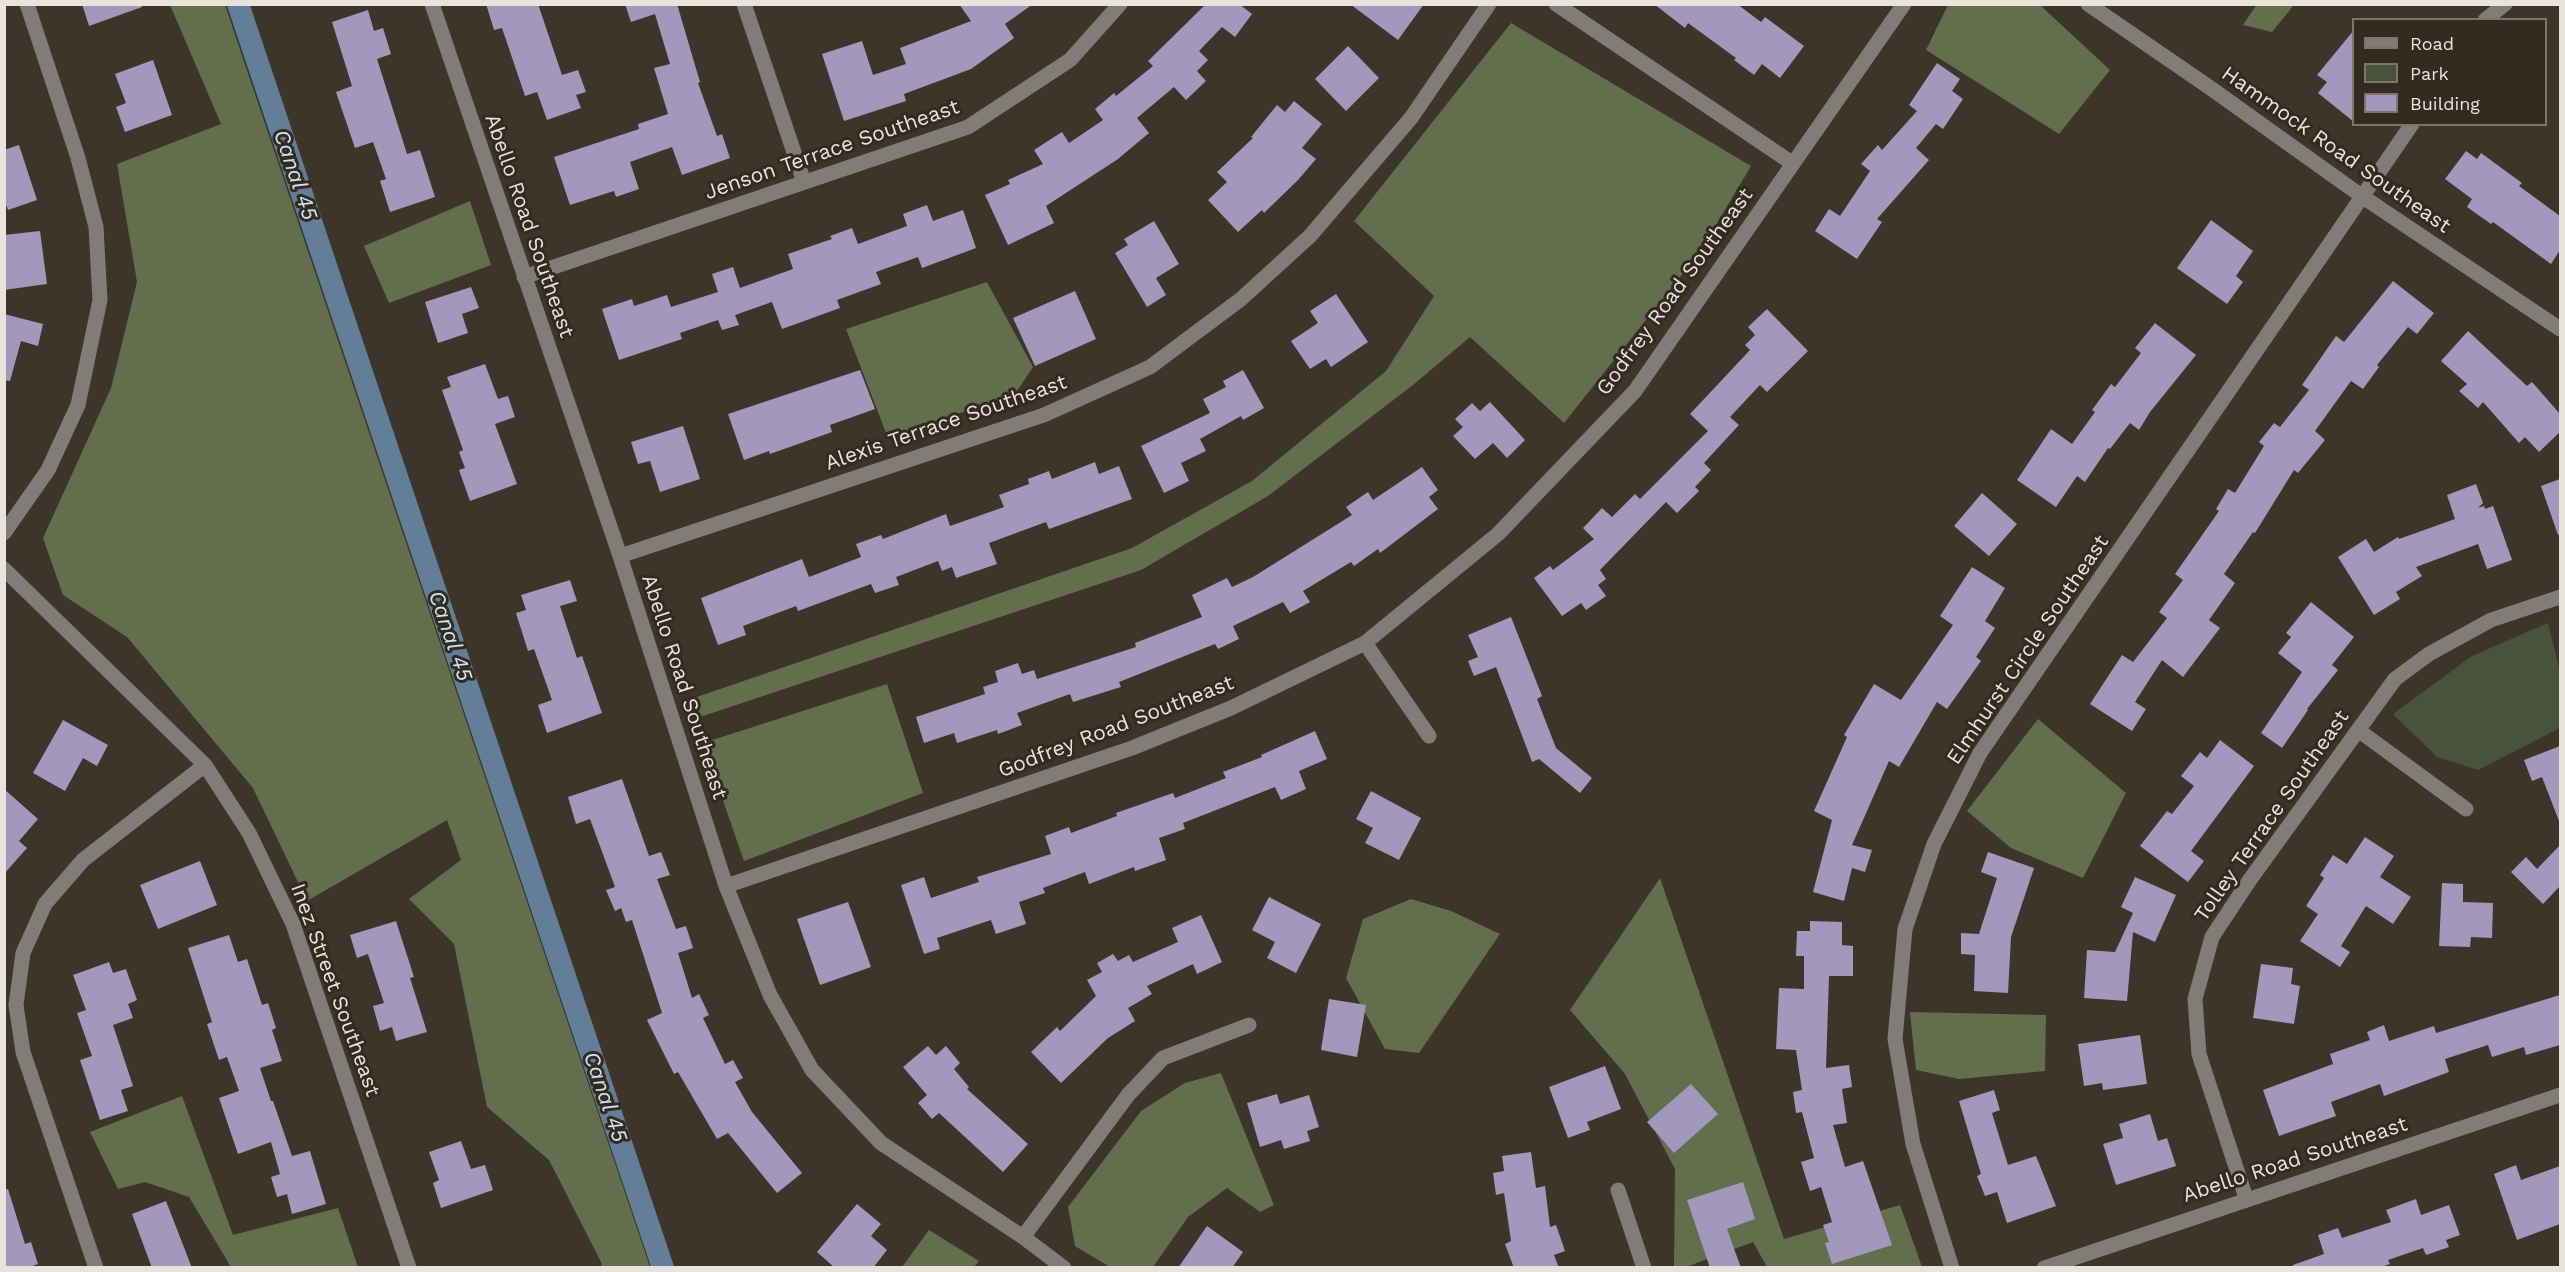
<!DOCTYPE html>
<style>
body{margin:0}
#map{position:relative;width:2565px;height:1272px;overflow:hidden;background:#3d352a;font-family:"Work Sans",sans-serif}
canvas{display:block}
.frame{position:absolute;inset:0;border:6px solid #e8e3dc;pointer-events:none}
.legend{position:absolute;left:2352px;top:18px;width:195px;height:108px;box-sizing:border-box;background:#332b20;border:2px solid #7b756b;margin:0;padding:8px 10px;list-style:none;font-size:18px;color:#e8e3dc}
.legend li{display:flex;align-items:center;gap:12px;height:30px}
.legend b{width:30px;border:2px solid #7b756b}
</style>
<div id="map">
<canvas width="2565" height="1272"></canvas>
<div class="frame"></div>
<ul class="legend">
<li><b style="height:8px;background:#817c77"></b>Road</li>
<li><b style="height:16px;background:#49523a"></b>Park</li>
<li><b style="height:16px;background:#a298bb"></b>Building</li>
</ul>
</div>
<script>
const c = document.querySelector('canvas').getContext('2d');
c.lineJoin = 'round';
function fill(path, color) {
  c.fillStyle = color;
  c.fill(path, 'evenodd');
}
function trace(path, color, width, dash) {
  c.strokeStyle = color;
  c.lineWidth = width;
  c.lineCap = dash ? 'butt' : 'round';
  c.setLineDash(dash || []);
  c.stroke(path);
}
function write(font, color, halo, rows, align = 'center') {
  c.font = font + ' "Work Sans",sans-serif';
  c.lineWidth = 6;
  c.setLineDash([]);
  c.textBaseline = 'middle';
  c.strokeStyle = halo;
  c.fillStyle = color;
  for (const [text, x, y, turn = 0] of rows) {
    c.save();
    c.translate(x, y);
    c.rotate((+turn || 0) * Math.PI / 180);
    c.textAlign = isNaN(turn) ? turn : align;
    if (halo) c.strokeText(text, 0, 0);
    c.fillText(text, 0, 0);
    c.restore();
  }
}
fill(new Path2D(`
 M2548,623L2560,672V728L2478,770L2437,757L2393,714L2472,656Z`), '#49523a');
fill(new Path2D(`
 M2257,4H2294V5L2272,32L2243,25Z
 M170,5H225L650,1267H602L601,1262L549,1160L487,1107L454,944L409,899L461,860L447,820L307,901L253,788L127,637L63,595L43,538L111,388L137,282L117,164L221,124Z
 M1948,5H2040L2110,70L2059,134L1926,50Z
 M1511,23L1751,166L1700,252L1564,423L1470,337L1413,385L1268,496L1141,570L697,718L688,700L1132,548L1252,481L1386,371L1434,296L1354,221Z
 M470,201L491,265L389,303L364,246Z
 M987,282L1033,367L1015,394L888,438L846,329Z
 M887,684L923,793L744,861L703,743Z
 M2038,719L2126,793L2083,878L2011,848L1967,811Z
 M1660,878L1784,1239L1900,1205L1922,1267H1767L1753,1242L1686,1267H1674L1675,1169L1625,1074L1570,1010Z
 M1411,899L1451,911L1500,934L1419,1053L1385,1049L1346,978L1363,919Z
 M1910,1012L2046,1015L2045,1071L1959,1079L1916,1070Z
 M1221,1073L1274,1205L1260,1212L1227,1188L1188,1217L1153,1267H1110L1075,1246L1068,1207L1141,1111L1185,1083Z
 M182,1096L233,1235L338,1208L358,1267H231L189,1197L145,1182L118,1189L90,1132Z
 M929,1230L979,1261L974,1267H902Z`), '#636e4d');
trace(new Path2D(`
 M238,4L663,1268`), '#627e98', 22);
fill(new Path2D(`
 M82,4H142V7L89,26Z
 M486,4H538L562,75L578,70L586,92L576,95L581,108L547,120L537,92L525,96L502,28L494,30Z
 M625,4H677L700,82L698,83L717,136L722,134L730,158L682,175L672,147L630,162L639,189L616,197L614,191L570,205L554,157L639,129L638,124L668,114L654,68L670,64L655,14L631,22Z
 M959,4H1033L1005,24L1014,38L971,69L904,94L906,101L844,121L822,54L862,41L873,75L906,64L900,48L971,21Z
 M1206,4H1239L1252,14L1235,37L1222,27L1199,51L1208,60L1197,71L1206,81L1186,100L1174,87L1137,118L1149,133L1118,159L1046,206L1054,223L1008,245L985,195L1010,184L1008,180L1043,164L1034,150L1062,132L1069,143L1103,120L1095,109L1114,93L1116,96L1153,66L1148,61Z
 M1350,4H1424L1398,40Z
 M1654,4H1737L1761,22L1765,17L1804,46L1780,78L1762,64L1754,75L1734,60L1736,58L1688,23L1685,28Z
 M368,10L374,31L383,28L391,54L377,59L407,154L420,150L435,197L390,212L380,181L386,179L373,142L355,148L336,92L352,86L332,22Z
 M2354,30V122L2318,93L2327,82L2317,75Z
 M1348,46L1379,78L1346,111L1315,79Z
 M153,60L172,115L125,132L116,107L126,103L115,74Z
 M1937,63L1960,79L1952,91L1963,99L1943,129L1936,124L1916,148L1929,160L1877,219L1882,222L1857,259L1815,231L1829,209L1840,216L1870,171L1861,164L1878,145L1882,150L1917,111L1909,105Z
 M1294,101L1322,124L1302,148L1316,159L1298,180L1264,213L1262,210L1238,232L1208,200L1227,182L1217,172L1253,138L1251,137L1277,105L1285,112Z
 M19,145L37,200L8,210L4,200V150Z
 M2466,151L2477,159L2481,153L2522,183L2519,186L2560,216V250L2551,264L2493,222L2491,224L2467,207L2472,199L2445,179Z
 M927,205L933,221L963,210L976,248L922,268L918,257L876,272L881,284L837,300L840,308L782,329L772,302L735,315L739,325L722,330L718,320L680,333L682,339L619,360L602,309L632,299L634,306L667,295L671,307L718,292L712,274L733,267L740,288L793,269L788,254L832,239L830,236L852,228L858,244L907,226L903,214Z
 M2211,220L2253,251L2236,276L2243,282L2227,304L2177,268Z
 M1154,221L1179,264L1156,278L1166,295L1147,307L1115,253L1128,245L1124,239Z
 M40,231L47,284L4,290V235Z
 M2393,281L2434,313L2417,334L2408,327L2377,365L2379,367L2363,389L2351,381L2315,431L2325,440L2298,473L2294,470L2255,533L2253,532L2224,574L2235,583L2209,620L2220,628L2183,677L2162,660L2135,702L2146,709L2132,731L2090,704L2122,655L2133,662L2167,618L2159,612L2183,580L2175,574L2219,511L2216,509L2228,489L2235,493L2264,446L2259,442L2274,423L2280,427L2309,390L2302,385L2336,336L2344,342Z
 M471,287L479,308L462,314L468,333L438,343L425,302Z
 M1075,291L1096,339L1035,366L1013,318Z
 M1336,294L1368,342L1331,367L1326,359L1310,369L1291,341L1318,323L1310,311Z
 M1767,309L1808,351L1767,392L1760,385L1730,417L1739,425L1704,463L1711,470L1695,487L1699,491L1677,513L1666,502L1600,570L1606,579L1598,585L1606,596L1586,610L1581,603L1562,616L1534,578L1550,566L1553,570L1594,539L1583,528L1602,508L1612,517L1635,494L1640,499L1708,431L1690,414L1750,350L1745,345L1755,335L1748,327Z
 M4,314L43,324L38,346L21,341L10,381L4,380Z
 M2155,323L2196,355L2150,412L2139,430L2130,423L2110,449L2108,448L2085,482L2077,476L2056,507L2017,480L2051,429L2072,444L2095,412L2092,410L2111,384L2115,387L2141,353L2135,348Z
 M2468,331L2527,386L2532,382L2560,414V432L2539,452L2525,437L2519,443L2483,402L2478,408L2459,391L2467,384L2441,361Z
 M485,364L498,399L508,396L515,417L495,424L517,484L470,501L459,470L465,468L459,452L463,450L442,390L451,387L447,377Z
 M860,370L875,409L830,425L832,432L770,454L769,451L744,460L728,414Z
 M1243,370L1264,408L1243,420L1241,416L1200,439L1206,451L1181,463L1189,481L1164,493L1141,446L1210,413L1203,399L1226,387L1223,381Z
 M1490,402L1525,440L1507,458L1493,443L1475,459L1453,436L1463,427L1455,419L1472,403L1480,411Z
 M683,426L700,479L660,492L650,461L638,464L631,442Z
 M1095,462L1099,474L1119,466L1132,499L1049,529L1046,522L989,543L997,564L956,578L952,567L942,571L938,561L896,577L899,585L875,593L871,584L798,611L796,606L743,626L746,635L718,645L701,598L802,559L809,577L861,557L856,544L881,535L883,539L946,514L950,526L1004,507L999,495L1029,484L1028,479L1049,471L1052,479Z
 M1422,467L1438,490L1429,497L1438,509L1380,553L1378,549L1354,566L1351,562L1303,591L1310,602L1290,613L1283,602L1233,626L1239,639L1218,649L1215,644L1119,682L1121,687L1073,702L1070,694L1017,713L1022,725L998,734L997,730L957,743L954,733L924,743L916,717L985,694L983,687L998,682L995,671L1018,663L1022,674L1034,670L1037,679L1136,647L1135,643L1202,617L1192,595L1227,578L1232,587L1253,577L1352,515L1346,507L1368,492L1373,500Z
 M2560,479V534L2558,535L2541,486Z
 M2476,484L2483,503L2478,508L2484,506L2485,509L2493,506L2512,560L2487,569L2478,544L2416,567L2422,576L2396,592L2400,599L2374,615L2338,557L2366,539L2374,552L2398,537L2399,539L2455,519L2447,495Z
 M1982,493L2017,524L1989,556L1954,526Z
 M1972,567L2005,588L1985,621L1995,628L1976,657L1981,661L1947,709L1937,702L1899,767L1889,761L1852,845L1872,850L1865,872L1852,868L1844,901L1813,892L1832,820L1814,811L1847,737L1844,735L1874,684L1901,700L1953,625L1940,616Z
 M570,580L577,601L560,606L577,658L582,656L602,713L547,733L538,705L552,700L534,649L528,651L516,613L526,610L521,595Z
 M2311,602L2354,637L2332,665L2338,670L2307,709L2308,710L2282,748L2261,733L2302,672L2278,653L2291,637L2286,633Z
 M1511,617L1542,696L1537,699L1556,748L1592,778L1580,793L1539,759L1532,762L1496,667L1474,676L1468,661L1478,657L1468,635Z
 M63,720L108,745L97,766L83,758L65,791L33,773Z
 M1315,731L1327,759L1299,771L1306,789L1281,800L1275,787L1183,823L1185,829L1159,838L1166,860L1135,871L1134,867L1089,884L1085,872L1043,888L1045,893L1019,902L1026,924L996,934L991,920L937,938L940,949L924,954L901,885L924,877L931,898L979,882L977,877L1051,854L1045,836L1069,827L1071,833L1117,816L1116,813L1173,793L1175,798L1226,778L1223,772L1262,757L1261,755Z
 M2220,740L2254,766L2191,851L2204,861L2188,882L2140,846L2167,811L2172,814L2194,786L2181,776L2200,752L2207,758Z
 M2560,746V821H2559L2542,777L2532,781L2524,760Z
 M622,779L649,856L661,852L670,875L657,879L676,929L686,926L693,948L678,953L692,998L699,994L709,1015L703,1018L725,1064L733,1060L743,1078L735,1082L752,1112L802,1173L777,1193L728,1133L717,1139L678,1072L674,1074L647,1020L662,1013L632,920L626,922L621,908L615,911L606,890L615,887L590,819L576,824L568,797Z
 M4,789L38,819L19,841L27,848L4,874Z
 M1371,791L1421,818L1399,860L1365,843L1373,828L1356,819Z
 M2365,837L2394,856L2380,877L2411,897L2393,924L2366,906L2341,946L2350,952L2340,967L2300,941L2318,914L2306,906L2324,878L2320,875L2333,855L2347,864Z
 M2560,845V886L2543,904L2511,872L2526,857L2537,869Z
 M1988,852L2034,868L2011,937L2008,993L1974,991L1975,955L1961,954V933L1979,934L1997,878L1981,872Z
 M200,861L217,905L158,929L140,885Z
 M2135,877L2176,895L2155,942L2133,932L2127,1001L2084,998L2087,950L2115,952L2133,913L2121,907Z
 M2442,883L2463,884V902L2493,903L2492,938L2471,937L2470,947L2439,946Z
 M1269,897L1321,924L1296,973L1267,958L1275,942L1252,930Z
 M848,902L871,967L820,985L797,919Z
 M1201,915L1222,962L1197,974L1193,964L1147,986L1152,994L1128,1008L1135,1021L1108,1038L1061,1083L1031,1052L1057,1027L1060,1031L1096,996L1087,980L1102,972L1097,963L1113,954L1118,961L1129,955L1133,962L1178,942L1172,928Z
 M396,921L414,977L410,978L427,1032L396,1041L392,1027L380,1031L373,1006L384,1003L368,954L357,958L350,935Z
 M1810,921L1842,922V945L1853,946V976H1829L1826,1068L1849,1065L1852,1087L1842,1089L1847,1123L1833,1125L1845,1167L1863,1161L1892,1245L1832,1264L1825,1243L1829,1242L1823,1225L1832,1222L1821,1187L1810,1191L1801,1162L1814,1158L1802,1112L1796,1113L1793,1092L1802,1090L1796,1050L1776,1049L1779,988L1804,989V956H1796L1797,931H1810Z
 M229,935L238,962L247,959L262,1005L268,1003L276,1028L272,1030L282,1061L260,1068L271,1101H273L292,1156L310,1151L326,1204L292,1214L287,1194L277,1197L271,1177L280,1174L271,1142L238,1154L219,1098L239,1091L227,1057L219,1060L207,1024L212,1022L188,948Z
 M109,962L113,973L126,969L137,1000L128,1004L133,1018L113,1025L133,1086L121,1090L128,1111L100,1120L80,1060L92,1056L77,1013L86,1010L73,975Z
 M2261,964L2293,968L2291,984L2300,986L2294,1024L2253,1018Z
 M2560,995V1045L2526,1055L2524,1047L2492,1057L2488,1045L2445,1059L2449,1072L2384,1096L2380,1084L2331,1102L2336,1116L2279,1136L2263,1090L2333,1064L2330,1054L2370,1040L2367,1032L2384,1025L2389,1041L2434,1026L2436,1033Z
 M1329,999L1366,1005L1357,1057L1321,1050Z
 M2140,1035L2147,1084L2103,1090L2102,1083L2084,1086L2078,1044Z
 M928,1046L936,1055L946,1046L960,1063L954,1069L969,1087L967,1089L1028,1144L1003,1172L939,1113L932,1119L918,1103L927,1095L903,1067Z
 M1605,1066L1621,1109L1587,1122L1590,1130L1568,1138L1549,1087Z
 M1691,1084L1718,1114L1674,1153L1647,1122Z
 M1994,1090L2000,1110L1992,1113L2008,1165L2036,1156L2056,1206L2007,1223L1997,1192L1985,1196L1977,1176L1981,1174L1959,1101Z
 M1277,1094L1280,1104L1309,1095L1319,1127L1307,1131L1310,1141L1284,1149L1281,1140L1260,1147L1247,1103Z
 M2150,1114L2158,1141L2167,1138L2176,1166L2116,1185L2103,1144L2123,1138L2119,1124Z
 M461,1141L471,1169L485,1165L493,1190L441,1208L433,1183L439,1180L429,1152Z
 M1531,1152L1536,1188L1545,1186L1550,1227L1556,1225L1565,1251L1554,1255L1559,1268H1514L1505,1244L1511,1241L1504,1193L1496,1195L1493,1173L1504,1171L1502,1156Z
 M2516,1165L2521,1180L2560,1166V1224L2517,1240L2494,1174Z
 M1743,1182L1755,1219L1727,1229L1741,1268H1710L1687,1200Z
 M8,1189L25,1244L31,1242L38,1264L27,1268H4V1190Z
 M2416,1199L2421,1215L2449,1205L2460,1235L2446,1240L2449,1247L2426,1255L2423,1248L2388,1260L2390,1264L2378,1268H2293V1265L2324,1254L2318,1235L2338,1228L2342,1238L2391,1222L2386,1210Z
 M166,1201L192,1268H152L132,1214Z
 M857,1204L881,1224L871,1236L887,1250L873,1268H835L817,1252Z
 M1207,1226L1243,1252L1232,1268H1178Z`), '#a298bb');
trace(new Path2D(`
 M432,4L620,556L726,886L770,995L812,1070L881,1143L1023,1237L1064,1268
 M744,4L804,182
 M1556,4L1792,163
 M2088,4L2209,87L2363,197L2560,329
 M2485,20L2505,4
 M524,277L968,127L1070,60L1120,4
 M4,533L48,470L78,405L100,300L96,227L78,158L27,4
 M620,556L1044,415L1150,367L1241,299L1310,236L1411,118L1489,4
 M4,569L205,765L249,833L293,924L409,1268
 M1365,643L1429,736
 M2358,730L2466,809
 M726,886L1132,748L1231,708L1365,643L1498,534L1635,391L1904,4
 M1618,1190L1644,1268
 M2246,1198L2199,1054L2195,999L2212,937L2249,881L2395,679L2429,654L2491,620L2560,597
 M1023,1237L1128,1095L1163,1058L1249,1025
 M96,1268L23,1052L16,1005L23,953L45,904L83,860L205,765
 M1952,1268L1913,1144L1895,1039L1905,929L1934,844L1980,753L2412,124
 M2044,1268L2560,1095`), '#817c77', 15);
write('21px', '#e8e3dc', '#332b20', [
 ["Jenson Terrace Southeast",832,150,-19],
 ["Hammock Road Southeast",2336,150,35],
 ["Abello Road Southeast",529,226,71],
 ["Godfrey Road Southeast",1675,292,-54],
 ["Alexis Terrace Southeast",946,423,-19],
 ["Elmhurst Circle Southeast",2028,650,-56],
 ["Abello Road Southeast",684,687,72],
 ["Godfrey Road Southeast",1116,727,-21],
 ["Tolley Terrace Southeast",2272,816,-55],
 ["Inez Street Southeast",335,990,70],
 ["Abello Road Southeast",2295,1160,-18]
]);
write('italic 22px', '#d1e4f7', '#332b20', [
 ["Canal 45",295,175,71],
 ["Canal 45",450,636,71],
 ["Canal 45",605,1097,71]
]);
</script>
